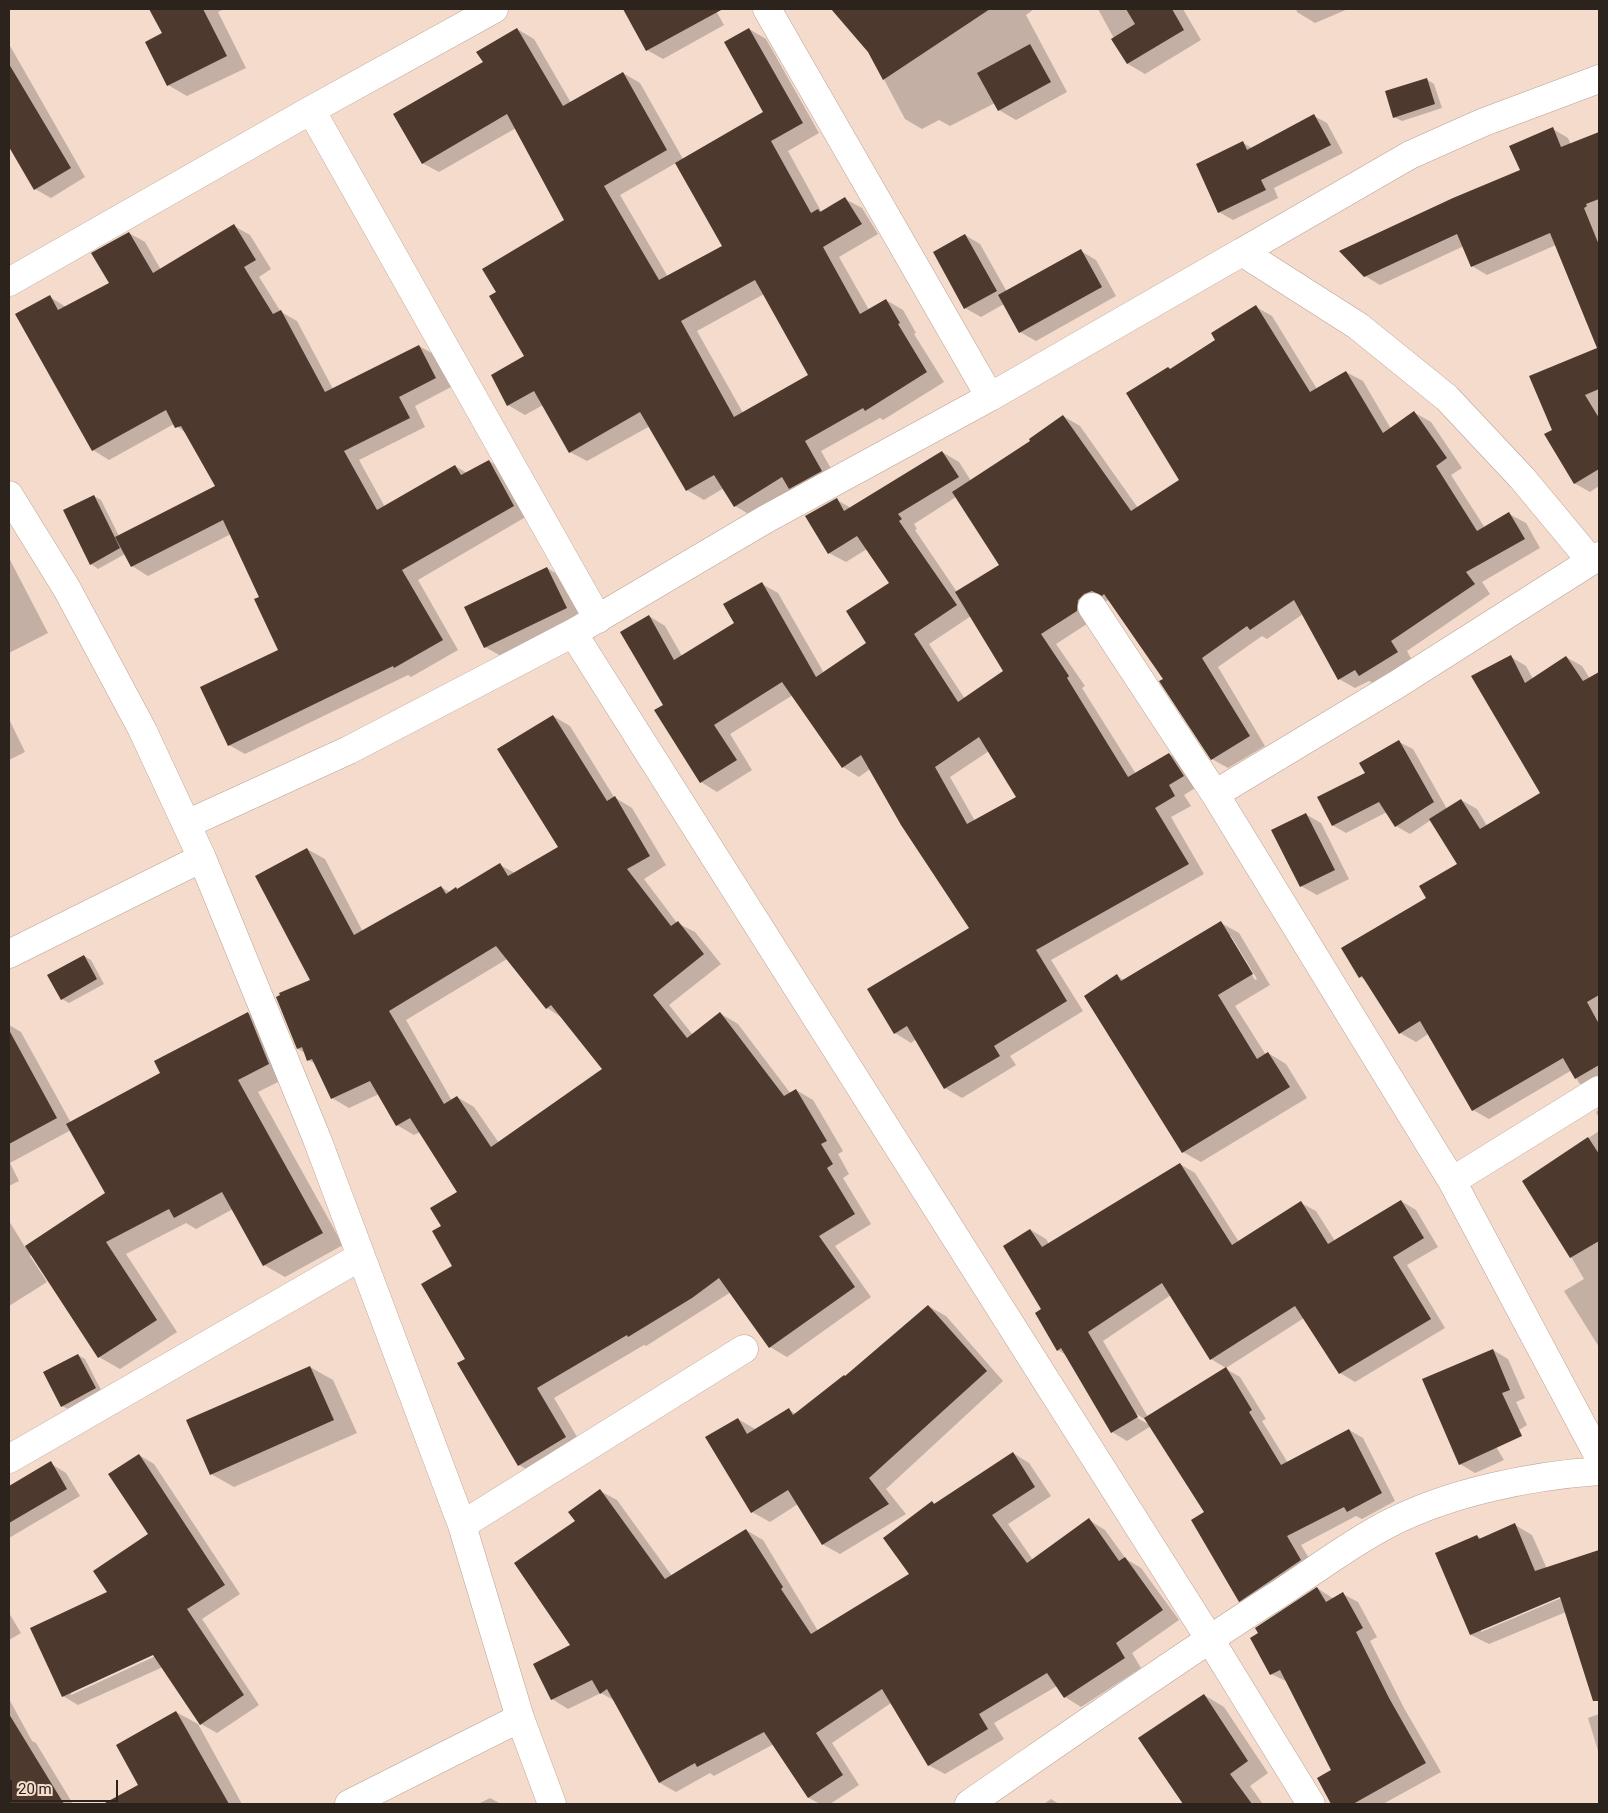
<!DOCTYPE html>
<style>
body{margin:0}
#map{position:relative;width:1608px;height:1813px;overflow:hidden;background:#f4dbcc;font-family:Roboto,sans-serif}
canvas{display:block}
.frame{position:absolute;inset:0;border:10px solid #2c231d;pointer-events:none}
.scale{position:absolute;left:10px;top:1780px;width:108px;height:22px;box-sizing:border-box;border:2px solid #2c231d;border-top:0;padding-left:6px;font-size:15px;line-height:18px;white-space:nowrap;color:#2c231d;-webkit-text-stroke:4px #f4dbcc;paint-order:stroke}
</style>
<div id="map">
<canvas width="1608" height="1813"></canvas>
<div class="frame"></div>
<div class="scale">20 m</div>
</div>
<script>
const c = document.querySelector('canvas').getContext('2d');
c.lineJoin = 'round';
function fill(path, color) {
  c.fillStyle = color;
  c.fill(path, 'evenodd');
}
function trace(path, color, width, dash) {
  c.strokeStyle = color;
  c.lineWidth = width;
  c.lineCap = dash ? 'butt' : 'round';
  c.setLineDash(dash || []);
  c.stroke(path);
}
fill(new Path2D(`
 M150,9H224L218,12L246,68L187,96L168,85L163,34Z
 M624,9H715L724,25L663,59L647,50Z
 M833,9H1034L1026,15L1067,92L1016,120L999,110L995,103L950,126L939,120L922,129L905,119L869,51Z
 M1098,9H1183L1201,40L1145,74L1128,64Z
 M1296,9H1348L1315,23L1297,12Z
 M517,29L534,39L571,103L623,73L640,83L683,159L765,113L749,29L766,39L819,133L788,151L822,213L845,199L862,208L878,234L839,257L869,310L886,300L903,310L916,333L914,334L944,382L883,420L880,418L821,451L838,481L752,516L735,506L724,488L704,500L687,490L650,426L587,461L570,452L543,405L525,415L508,405L526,357L497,293L566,221L516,128L439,172L422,163L484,63ZM676,163L723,247L668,277L620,195ZM764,294L810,376L743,413L697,331Z
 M9,44L85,177L51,198L35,189L9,145Z
 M1426,79L1434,84L1442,108L1402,121L1394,117Z
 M1314,116L1327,123L1343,153L1274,188L1278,198L1233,220L1219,212L1243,143L1252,148Z
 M1553,129L1568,138L1571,145L1599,133V486L1590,492L1574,483L1553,430L1598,348L1556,245L1487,275L1472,266L1464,246L1380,285L1365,276L1521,171Z
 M234,226L250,235L271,269L259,277L281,312L297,321L333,389L419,346L435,355L451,387L415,406L425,427L359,460L385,507L455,466L467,473L489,461L505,470L529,515L418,580L458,650L411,677L408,675L245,754L229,745L279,650L261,597L231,534L148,576L132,566L125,554L98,569L91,564L94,496L101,500L119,536L216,487L186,433L174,424L109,460L93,450L50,297L66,307L110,283L129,233L145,242L161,270Z
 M965,235L980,244L1007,292L1081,251L1096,260L1116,296L1036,341L1020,332L1004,304L981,317L965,308Z
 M1256,307L1272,316L1317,389L1346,372L1363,381L1391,429L1415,413L1431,422L1462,468L1451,475L1485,528L1509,514L1526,523L1540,548L1482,582L1490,594L1407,651L1413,662L1376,685L1369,681L1355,688L1339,679L1303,614L1267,639L1262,636L1218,667L1265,746L1228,768L1212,759L1165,679L1109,600L1100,603L1093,620L1056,644L1085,686L1082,688L1136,774L1169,754L1186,764L1200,785L1184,795L1191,806L1171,817L1204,874L1051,960L1083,1011L1010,1056L1016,1065L962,1098L945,1088L916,1039L911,1043L895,1033L971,928L870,769L859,777L843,767L793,695L730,734L752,770L717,792L701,782L664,705L649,616L665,626L682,656L736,623L762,584L778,593L824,673L868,643L891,583L867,549L846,562L829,553L837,500L851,508L942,452L959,462L971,481L1032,441L1063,416L1080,426L1138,508L1181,481L1172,370L1217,340ZM956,497L1001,566L957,592L915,530L917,529L914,524ZM971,616L1005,672L965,699L929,644ZM989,751L1018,797L975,821L950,777Z
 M9,558L48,633L9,653Z
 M547,568L562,577L581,617L501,656L485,647Z
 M1511,657L1526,666L1533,679L1566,657L1582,666L1590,679L1599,673V1090L1595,1093L1579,1083L1572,1070L1489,1119L1473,1110L1428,1034L1416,1042L1400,1033L1367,981L1360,977L1343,949L1427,898L1458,864L1431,820L1410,834L1396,826L1387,812L1346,833L1332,825L1367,773L1399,742L1413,749L1447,809L1461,800L1477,809L1487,826L1542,793Z
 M553,716L570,726L614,797L632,808L666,865L644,879L677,923L695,932L721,964L669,1005L693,1035L721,1014L738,1024L791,1094L796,1090L813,1100L843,1151L838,1154L849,1174L843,1178L871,1224L835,1246L871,1297L787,1357L770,1347L731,1292L646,1346L644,1345L554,1398L583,1447L536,1475L519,1465L466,1359L454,1266L443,1227L459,1192L420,1132L414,1135L397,1125L379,1094L349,1108L332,1098L316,1064L308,1060L305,1053L298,1049L277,998L311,980L307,849L325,859L363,932L441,887L450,892L458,890L500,865L515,873L559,847ZM507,959L547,1008L561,1017L604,1069L499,1143L474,1107L457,1097L452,1101L406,1020Z
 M9,719L25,752L9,760Z
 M1305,814L1321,823L1349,879L1317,895L1301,886Z
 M1221,923L1239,933L1270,985L1235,1006L1266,1055L1268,1053L1286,1064L1307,1098L1201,1162L1183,1152L1117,976L1124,980ZM1228,936H1231L1257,979L1255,980Z
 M84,956L91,960L104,984L69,1003L62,999Z
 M248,1013L269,1025L290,1076L258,1092L343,1245L285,1277L264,1265L233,1209L196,1229L186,1223L126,1254L177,1332L120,1369L99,1357L32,1254L30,1256L47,1282L9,1306V1221L25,1247L106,1194L71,1130L10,1163L19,1181L9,1186V1025L21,1032L71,1123L162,1074Z
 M1599,1109V1118L1596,1112Z
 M1599,1131V1347L1564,1291L1584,1279L1552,1224L1523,1182Z
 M1180,1164L1195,1173L1239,1242L1301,1203L1316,1211L1335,1241L1401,1201L1416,1210L1438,1247L1407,1265L1445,1328L1355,1382L1340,1373L1304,1318L1226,1368L1211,1359L1171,1295L1103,1341L1148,1417L1226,1369L1240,1377L1266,1419L1262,1421L1288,1463L1349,1430L1363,1438L1395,1501L1362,1519L1356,1516L1301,1545L1315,1568L1254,1609L1239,1601L1206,1513L1151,1426L1127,1441L1112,1432L1066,1355L1058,1350L1043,1310L1031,1230L1046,1239L1049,1244ZM1133,1412L1148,1421V1424L1132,1415Z
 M928,1306L946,1316L1003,1381L886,1489L906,1514L840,1554L822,1544L798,1504L770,1522L752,1512L738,1419L755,1429L789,1410L796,1414L846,1377Z
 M1493,1350L1508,1359L1525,1398L1516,1402L1527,1425L1495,1445L1504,1460L1475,1473L1460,1464Z
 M78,1355L85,1359L102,1392L70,1410L62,1406Z
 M310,1367L333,1380L357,1433L234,1487L211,1474Z
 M1013,1453L1029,1463L1051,1496L1008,1524L1033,1560L1089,1520L1105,1530L1126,1559L1141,1568L1179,1620L1132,1653L1141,1668L1081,1707L1065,1697L1057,1686L994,1723L1004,1739L945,1774L928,1765L891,1703L832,1743L859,1785L830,1804H820L809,1798L774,1744L714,1776L710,1773L676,1792L660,1783L615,1701L601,1693L568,1709L552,1699L572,1645L577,1522L600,1491L617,1500L672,1576L746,1530L763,1540L818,1631L911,1575L932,1502L935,1504Z
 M139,1455L154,1464L240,1594L202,1619L259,1705L217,1733L201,1724L163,1667L78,1705L63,1696L109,1593L149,1534ZM159,1652L160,1654L71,1695V1692Z
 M53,1465L66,1473L80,1496L9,1538V1491Z
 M1515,1525L1532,1535L1547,1569L1599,1552V1662L1596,1663L1566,1612L1489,1644L1471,1635L1437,1554L1477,1536L1482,1539ZM1565,1594L1566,1596L1481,1632V1630Z
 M1317,1588L1334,1599L1343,1594L1358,1602L1377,1637L1370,1641L1404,1708L1441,1772L1383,1804H1332L1318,1779L1332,1771L1288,1682L1271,1674Z
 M9,1613L21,1633L9,1640Z
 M1204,1695L1224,1707L1268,1773L1250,1786L1263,1804H1184L1140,1738Z
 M9,1699L32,1741L36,1743L73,1804H9Z
 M176,1712L198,1724L242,1804H113L112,1801L140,1786Z
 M1599,1714V1754L1588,1718Z
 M490,1798L501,1804H478Z
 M1051,1799L1059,1804H1044Z`), '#0003');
fill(new Path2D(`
 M149,9H203L227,56L167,86L145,42L162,33Z
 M623,9H723L646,51Z
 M831,9H990L883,80L868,52Z
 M1126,9H1172L1184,30L1127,64L1111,39L1135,24Z
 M517,28L563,106L623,72L667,150L604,186L659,280L722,246L675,163L763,112L724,42L749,28L803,123L771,141L811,213L818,209L820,212L845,197L862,224L823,247L860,314L886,299L900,323L898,324L927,372L865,411L863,408L805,441L822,471L789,489L782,477L734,507L714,475L686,491L640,412L569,453L534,391L507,406L491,375L524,356L489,296L496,292L482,269L564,220L507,114L422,164L393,114L483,62L476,52ZM755,280L808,375L734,417L681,321Z
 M1030,44L1051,82L998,111L977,73Z
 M9,64L71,168L34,190L9,147Z
 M1427,78L1435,104L1393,118L1385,91Z
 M1314,114L1331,145L1261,180L1266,190L1218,213L1196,164L1243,141L1247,150Z
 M1553,127L1561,147L1599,132V199L1586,204L1587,206L1584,208L1599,245V389L1585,395L1599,418V469L1574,484L1544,434L1552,430L1529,376L1597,348L1550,233L1471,267L1457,234L1364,277L1339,251L1453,198L1520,170L1509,146Z
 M234,224L256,260L244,267L273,314L281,310L325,392L419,345L436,378L399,397L410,418L344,451L377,510L455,465L461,475L489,460L514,506L402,570L443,640L394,668L393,666L228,746L200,687L278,650L254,599L259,597L223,520L131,567L115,537L215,486L181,426L175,428L166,410L92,451L15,314L50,295L58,310L109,283L91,253L129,232L153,273Z
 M965,234L997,291L964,309L933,252Z
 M1081,249L1102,287L1019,333L998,295Z
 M1256,305L1310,392L1346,371L1383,433L1414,411L1447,458L1436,466L1477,531L1509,512L1525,539L1466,572L1475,584L1391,641L1398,652L1359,676L1355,670L1338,680L1294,600L1250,630L1247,626L1202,658L1250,736L1211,760L1159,681L1163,679L1104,594L1102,596L1092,591L1084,594L1078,600L1077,611L1041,634L1069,676L1067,678L1128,777L1169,753L1184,776L1169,785L1175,796L1155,808L1189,864L1036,950L1067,1001L994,1046L1000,1056L944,1089L907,1026L894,1034L867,989L969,928L901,825L861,755L842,768L782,682L714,725L737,760L700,783L654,710L663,705L620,632L649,615L674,660L734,623L723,604L762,582L816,677L866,643L846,611L889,583L857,536L828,554L805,516L837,498L844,511L942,451L959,477L898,514L902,519L899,521L957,605L914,634L958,702L1003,671L955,592L999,565L952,492L1030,441L1029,439L1063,415L1131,511L1179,480L1126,393L1168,367L1170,369L1215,340L1211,333ZM979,737L1016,797L967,824L935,767Z
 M94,495L120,548L90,565L63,510Z
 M547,567L567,608L484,648L464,607Z
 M1511,655L1525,683L1566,656L1583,681L1599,672V995L1587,1002L1599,1024V1065L1575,1079L1563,1058L1472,1111L1420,1021L1399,1034L1362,976L1359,978L1341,948L1426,898L1419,886L1457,864L1429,819L1461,799L1480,829L1540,793L1471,676Z
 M553,715L607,801L615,796L650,856L627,869L671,926L678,921L704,954L653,995L687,1038L720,1012L784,1096L796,1089L827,1141L821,1144L833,1164L827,1168L855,1214L819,1236L855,1287L769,1348L719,1278L692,1298L628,1337L627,1335L537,1388L566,1437L518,1466L457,1363L465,1359L421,1284L452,1266L432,1231L441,1226L430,1208L457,1192L410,1118L396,1126L370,1081L331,1099L312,1059L307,1061L302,1047L297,1049L276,997L280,995L279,993L310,980L255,876L307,848L354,935L441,886L446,894L456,887L457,889L500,863L508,876L558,847L497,749ZM496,946L546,1009L551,1005L602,1069L491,1147L457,1096L444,1104L389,1011Z
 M1399,740L1434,802L1395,827L1379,802L1332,826L1317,797L1365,773L1359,763Z
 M1306,813L1335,870L1300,887L1271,830Z
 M1221,921L1253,974L1218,995L1257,1059L1268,1052L1290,1087L1182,1153L1084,996L1117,974L1121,981Z
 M84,955L97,979L61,1000L47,975Z
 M248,1012L269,1064L238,1080L323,1233L263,1266L222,1192L174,1218L169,1209L106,1242L157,1320L98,1358L25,1246L105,1193L66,1124L160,1073L154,1061Z
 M9,1030L57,1118L9,1144Z
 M1588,1137L1599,1154V1241L1570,1258L1522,1181Z
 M1180,1163L1232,1245L1301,1201L1328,1244L1401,1200L1424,1238L1393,1257L1431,1319L1339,1374L1295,1306L1210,1360L1162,1283L1088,1332L1138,1417L1111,1433L1061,1348L1057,1351L1035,1313L1041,1309L1003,1246L1030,1229L1042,1247Z
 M928,1305L987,1371L869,1478L889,1504L822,1545L788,1490L751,1513L705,1437L738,1418L747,1434L789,1408L793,1415L844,1375L845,1376Z
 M1493,1349L1510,1390L1502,1393L1522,1436L1459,1465L1422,1379Z
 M78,1354L96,1388L61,1407L43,1372Z
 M310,1366L334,1420L210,1475L186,1420Z
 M1226,1367L1252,1410L1249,1412L1281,1465L1349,1429L1382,1493L1347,1512L1344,1507L1287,1536L1301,1560L1239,1602L1191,1520L1204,1512L1144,1418Z
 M1013,1452L1035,1487L992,1515L1027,1563L1089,1518L1119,1561L1125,1557L1163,1610L1116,1643L1125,1658L1064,1698L1047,1673L979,1714L988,1729L928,1766L882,1689L816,1733L843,1775L808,1798L764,1732L697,1767L695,1763L659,1783L607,1689L600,1694L592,1680L551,1700L533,1664L570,1645L514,1563L575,1521L568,1512L600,1489L665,1579L746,1529L783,1587L781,1589L811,1634L909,1574L883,1538L932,1501L934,1504Z
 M139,1454L225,1585L187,1609L244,1695L200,1725L153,1655L62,1697L30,1628L107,1592L93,1571L148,1534L108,1474Z
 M51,1461L67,1489L9,1523V1486Z
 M1515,1523L1535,1571L1599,1550V1701H1593L1560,1597L1470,1635L1435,1553L1477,1535L1479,1539Z
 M1317,1587L1326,1602L1343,1592L1363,1628L1356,1632L1389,1698L1426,1763L1353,1804H1331L1317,1778L1331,1770L1280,1670L1270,1675L1250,1638L1258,1633L1255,1628Z
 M1204,1694L1248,1761L1230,1774L1252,1804H1183L1138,1738Z
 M176,1711L229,1804H103L138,1785L116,1745Z
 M9,1714L64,1804H9Z`), '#4d392d');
const minor = new Path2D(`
 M767,9L990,397
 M311,110L598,619
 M1242,252L1410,155L1484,122L1599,79
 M9,282L311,110L494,9
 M9,495L67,589L142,729L202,858L317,1139L462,1525L520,1718L552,1804
 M1092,607L1215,794L1452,1181L1599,1457
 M573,633L1209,1638L1311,1804
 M1215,794L1396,685L1599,556
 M187,824L349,750L573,633L766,519L990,397L1242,252L1358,326L1447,398L1522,478L1591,561
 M9,954L202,858
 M1452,1181L1599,1090
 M9,1459L360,1257
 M462,1525L744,1349
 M349,1804L520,1718
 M969,1804C1072,1733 1174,1661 1279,1594C1314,1571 1351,1543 1388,1524C1450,1492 1530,1476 1599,1471`);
trace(minor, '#baa294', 29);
trace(minor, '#fff', 28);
</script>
